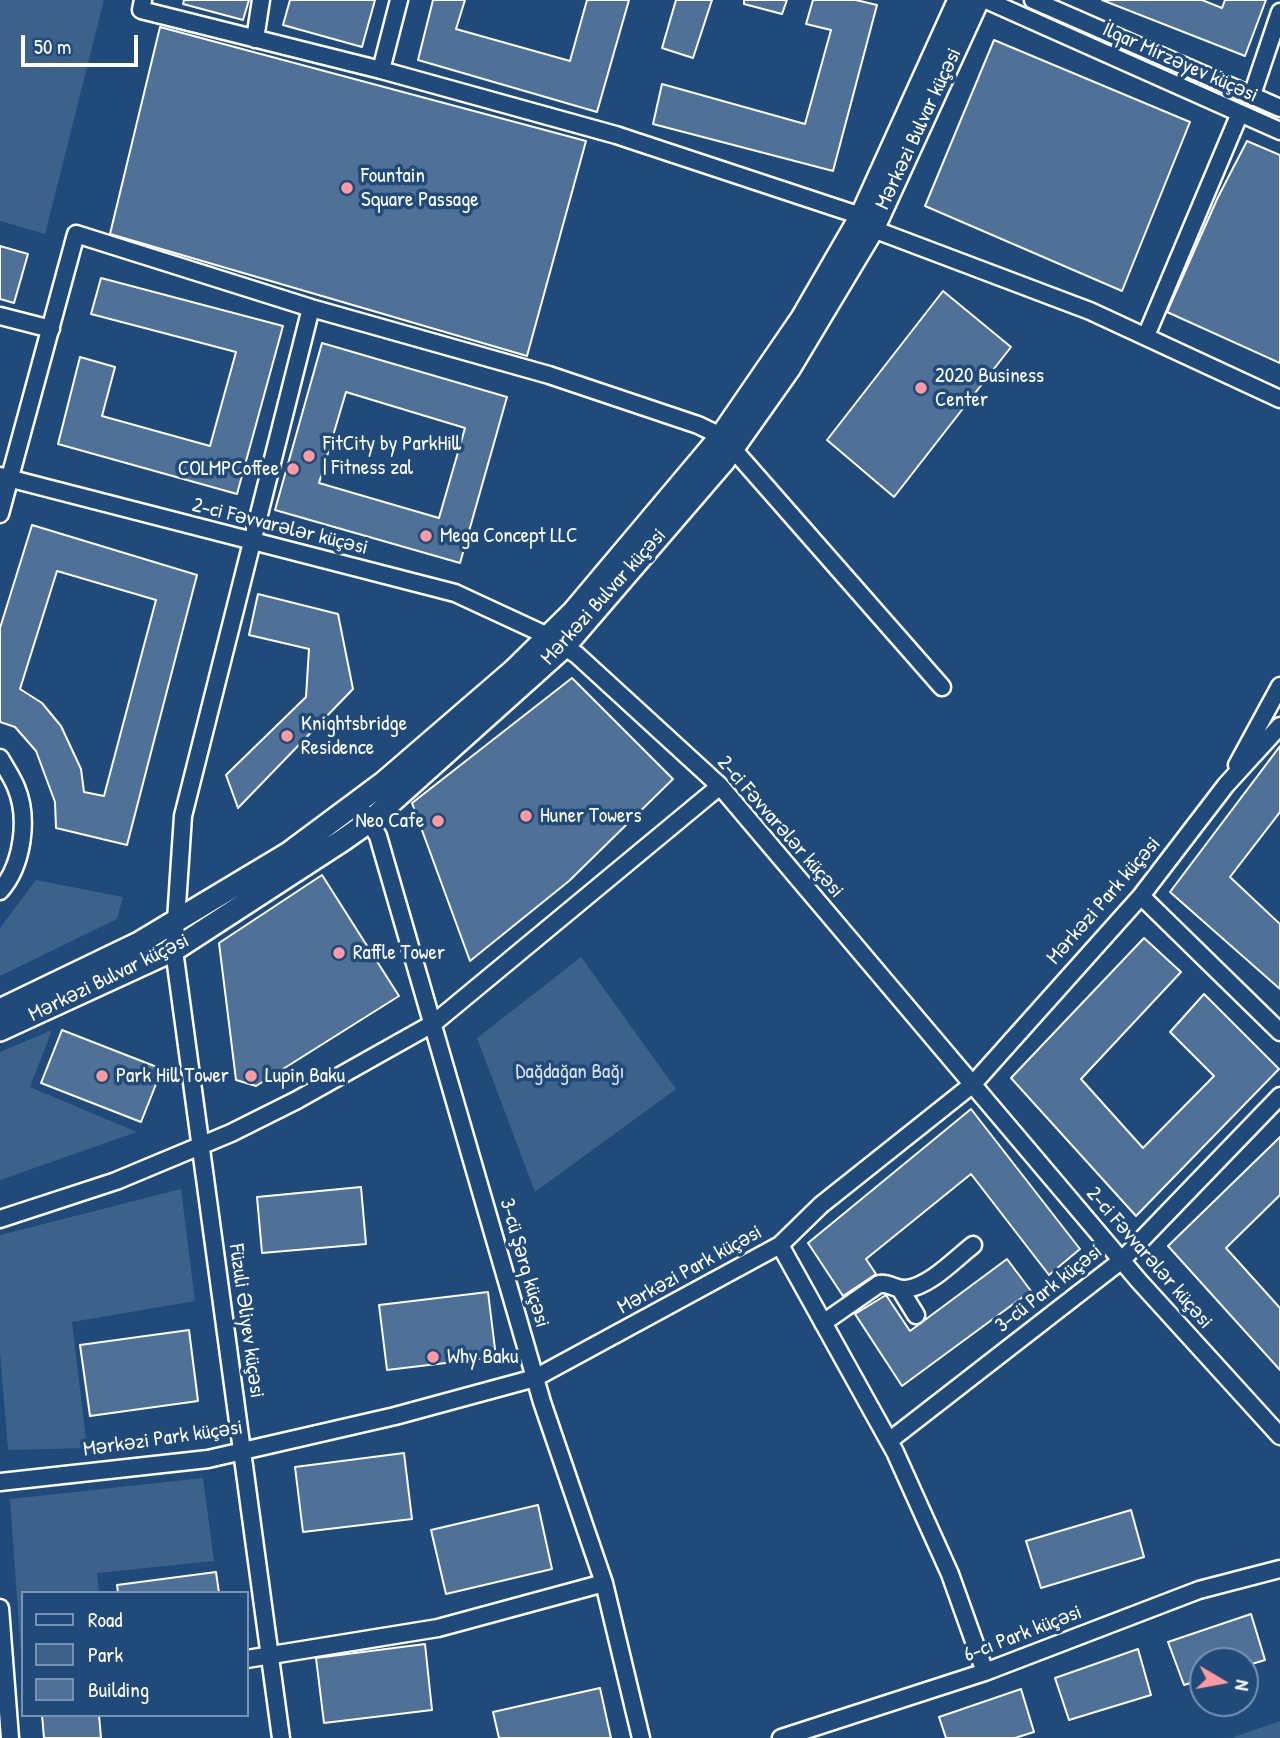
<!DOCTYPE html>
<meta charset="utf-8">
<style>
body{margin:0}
#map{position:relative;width:1280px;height:1738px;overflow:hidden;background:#1f4a7a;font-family:"Patrick Hand",sans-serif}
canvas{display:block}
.legend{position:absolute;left:21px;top:1591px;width:228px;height:126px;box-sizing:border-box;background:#1f4a7a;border:2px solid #7992af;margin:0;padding:9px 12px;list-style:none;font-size:21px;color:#fff}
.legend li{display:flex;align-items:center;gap:14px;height:35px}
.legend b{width:35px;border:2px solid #7992af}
.north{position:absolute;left:1189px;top:1647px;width:70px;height:70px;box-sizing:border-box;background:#1f4a7a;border:2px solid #7992af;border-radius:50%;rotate:100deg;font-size:19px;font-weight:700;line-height:28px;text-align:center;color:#fff}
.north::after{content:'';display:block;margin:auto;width:24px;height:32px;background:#ff9aa2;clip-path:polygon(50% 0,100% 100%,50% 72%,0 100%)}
.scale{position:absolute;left:21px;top:35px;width:117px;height:32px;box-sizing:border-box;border:4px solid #fff;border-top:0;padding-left:9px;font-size:21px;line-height:24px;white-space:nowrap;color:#fff;-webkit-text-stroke:5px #1f4a7a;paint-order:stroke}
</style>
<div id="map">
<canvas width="1280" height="1738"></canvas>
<ul class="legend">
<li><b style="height:9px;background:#1f4a7a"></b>Road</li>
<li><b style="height:19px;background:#3c618b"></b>Park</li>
<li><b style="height:19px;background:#507197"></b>Building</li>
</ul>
<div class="north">N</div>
<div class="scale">50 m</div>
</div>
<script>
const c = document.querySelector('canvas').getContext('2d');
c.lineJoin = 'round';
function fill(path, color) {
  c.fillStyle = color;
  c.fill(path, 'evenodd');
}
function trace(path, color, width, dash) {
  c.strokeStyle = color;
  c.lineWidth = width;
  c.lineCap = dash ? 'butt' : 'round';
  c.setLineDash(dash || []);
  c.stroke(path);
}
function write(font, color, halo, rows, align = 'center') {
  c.font = font + ' "Patrick Hand",sans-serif';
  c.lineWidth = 7;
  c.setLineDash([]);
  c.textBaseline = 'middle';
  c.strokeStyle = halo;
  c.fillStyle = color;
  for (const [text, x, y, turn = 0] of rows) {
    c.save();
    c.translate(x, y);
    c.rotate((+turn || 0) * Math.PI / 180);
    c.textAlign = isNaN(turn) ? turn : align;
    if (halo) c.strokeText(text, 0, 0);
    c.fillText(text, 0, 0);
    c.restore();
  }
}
fill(new Path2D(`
 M0,0H104L45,234L0,221Z
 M36,880L123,897L117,919L0,976V928Z
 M581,957L676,1089L535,1192L477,1038Z
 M52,1030L30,1087L137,1132L0,1180V1052Z
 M181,1189L195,1301L72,1322L87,1448L8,1450L0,1353V1235Z
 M203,1478L214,1561L97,1573L99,1593H23L22,1668L10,1499Z
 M1280,1721V1738H1231Z`), '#3c618b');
const building = new Path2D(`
 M184,0H249L243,20L183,4Z
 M290,0H375L362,47L283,25Z
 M433,0H465L456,29L570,61L587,0H629L597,112L418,60Z
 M676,0H712L693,58L662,48Z
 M744,0H787L782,14L744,4Z
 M813,0H856L877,5L833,171L653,124L662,84L805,124L831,30L806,24Z
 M1102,0H1202L1222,8L1225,0H1266L1245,56Z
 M160,27L586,141L527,356L110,234Z
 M994,40L1190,122L1122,291L925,206Z
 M1247,141L1280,155V363L1167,312L1218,197Z
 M0,246L28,254L14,303L0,299Z
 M101,278L283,326L237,494L58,444L80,357L115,367L102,416L210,446L236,352L91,314Z
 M943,291L1011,347L894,497L827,440Z
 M322,343L507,397L460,563L275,510ZM346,392L465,428L439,518L319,483Z
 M32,525L197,575L127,845L56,828L55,802L36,751L15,727L0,722V628ZM57,571L156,600L104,796L84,792L81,769L61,726L42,703L20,689Z
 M258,594L338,614L353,689L238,808L226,775L306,697L309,649L249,635Z
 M572,678L673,779L569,881L470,961L412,803Z
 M1280,746V812L1230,877L1280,924V989L1170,892Z
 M322,875L399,996L256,1086L236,1080L219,943Z
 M1144,938L1181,972L1081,1079L1143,1148L1214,1076L1170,1032L1204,994L1279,1069L1136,1216L1011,1078Z
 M62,1030L162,1069L141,1122L41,1083Z
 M971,1109L1080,1249L1049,1275L971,1174L866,1259L876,1274L843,1296L808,1243Z
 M1280,1137V1195L1226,1248L1280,1308V1370L1168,1246Z
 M361,1187L366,1244L262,1253L257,1197Z
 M1007,1259L1031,1291L902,1386L855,1314L886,1295L910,1331Z
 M488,1292L496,1357L387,1370L379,1305Z
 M189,1330L198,1401L90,1416L80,1345Z
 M404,1453L412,1519L303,1532L295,1467Z
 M538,1505L552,1569L446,1594L431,1530Z
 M1131,1510L1144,1557L1041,1588L1026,1541Z
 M216,1572L219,1593H118L117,1585Z
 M1251,1614L1265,1660L1245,1666V1661H1203V1679L1184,1685L1168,1642Z
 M425,1644L432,1710L324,1723L316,1658Z
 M1138,1649L1151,1695L1069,1720L1055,1678Z
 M600,1688L611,1738H499L493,1712Z
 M1021,1689L1034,1732L1015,1738H946L939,1717Z
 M42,1715H99L101,1738H44Z`);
fill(building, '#507197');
trace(building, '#fff', 2);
const minor = new Path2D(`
 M143,0L141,10L381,70L616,135L861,216
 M986,0L1280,131
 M1033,0L1280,108
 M255,39L261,0
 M381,70L399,0
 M1252,95L1280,12
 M873,229L1090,311L1280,399
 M0,316L51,329
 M1146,336L1240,113
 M733,449L942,687
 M0,476L455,593L550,637L577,655L720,786L1139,1281L1280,1436
 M0,514L76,234L311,308L549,375L698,425L721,436
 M0,758C5,767 12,777 16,787C29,818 23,865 0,891
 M1237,765L1280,686
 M364,813L378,836L542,1402L604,1583L641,1738
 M1141,896L1280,1032
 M0,1219L116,1181L231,1133L297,1100L434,1023L720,786
 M780,1245L895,1452L950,1574L985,1672
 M900,1289L916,1315
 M823,1323L879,1284C889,1282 895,1290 906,1289C930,1286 954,1260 973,1245
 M889,1441L1122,1260L1280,1096
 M0,1482L208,1459L395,1416L535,1378L780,1245L821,1205L973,1084L1141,896L1226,785L1280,726
 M0,1608L10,1738
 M247,1659L438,1628L604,1583
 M281,1738L174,950L183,816L311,308
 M781,1738L985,1672L1199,1590L1280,1569`);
const tertiary = new Path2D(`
 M0,1010L139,943L289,853L383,783L514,670L573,612L721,436L802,318L861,216L959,0
 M0,1030L174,950L343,840L370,821L564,647L724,461L789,369L873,229L978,0`);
trace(minor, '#fff', 21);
trace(tertiary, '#fff', 26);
trace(minor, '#1f4a7a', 16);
trace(tertiary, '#1f4a7a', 21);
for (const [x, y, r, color] of [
 [347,188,7,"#ff9aa2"],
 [921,388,7,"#ff9aa2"],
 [309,456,7,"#ff9aa2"],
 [293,469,7,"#ff9aa2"],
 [426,536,7,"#ff9aa2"],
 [287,736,7,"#ff9aa2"],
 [526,816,7,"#ff9aa2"],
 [438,821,7,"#ff9aa2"],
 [339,953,7,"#ff9aa2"],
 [102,1076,7,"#ff9aa2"],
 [251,1076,7,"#ff9aa2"],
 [433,1357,7,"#ff9aa2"]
]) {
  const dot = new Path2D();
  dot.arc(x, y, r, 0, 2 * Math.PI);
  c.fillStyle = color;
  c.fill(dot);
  trace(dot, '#1f4a7a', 2.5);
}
write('21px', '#fff', '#1f4a7a', [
 ["İlqar Mirzəyev küçəsi",1180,63,24],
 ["Mərkəzi Bulvar küçəsi",919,129,-65],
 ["2-ci Fəvvarələr küçəsi",280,527,14],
 ["Mərkəzi Bulvar küçəsi",604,597,-48],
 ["2-ci Fəvvarələr küçəsi",780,827,49],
 ["Mərkəzi Park küçəsi",1104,901,-49],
 ["Mərkəzi Bulvar küçəsi",109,978,-26],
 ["2-ci Fəvvarələr küçəsi",1149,1258,49],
 ["3-cü Şərq küçəsi",524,1263,74],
 ["Mərkəzi Park küçəsi",690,1270,-29],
 ["3-cü Park küçəsi",1049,1289,-38],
 ["Füzuli Əliyev küçəsi",246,1321,82],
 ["Mərkəzi Park küçəsi",163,1439,-8],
 ["6-cı Park küçəsi",1023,1634,-21]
]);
write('21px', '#fff', '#1f4a7a', [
 ["Fountain",361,176],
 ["Square Passage",361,200],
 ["2020 Business",935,376],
 ["Center",935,400],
 ["FitCity by ParkHill",323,444],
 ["| Fitness zal",323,468],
 ["COLMPCoffee",279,469,"right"],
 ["Mega Concept LLC",440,536],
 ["Knightsbridge",301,724],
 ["Residence",301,748],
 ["Huner Towers",540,816],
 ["Neo Cafe",424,821,"right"],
 ["Raffle Tower",353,953],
 ["Park Hill Tower",116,1076],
 ["Lupin Baku",265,1076],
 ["Why Baku",447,1357]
], 'left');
write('21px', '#d8dfe8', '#1f4a7a', [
 ["Dağdağan Bağı",570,1072]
]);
</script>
